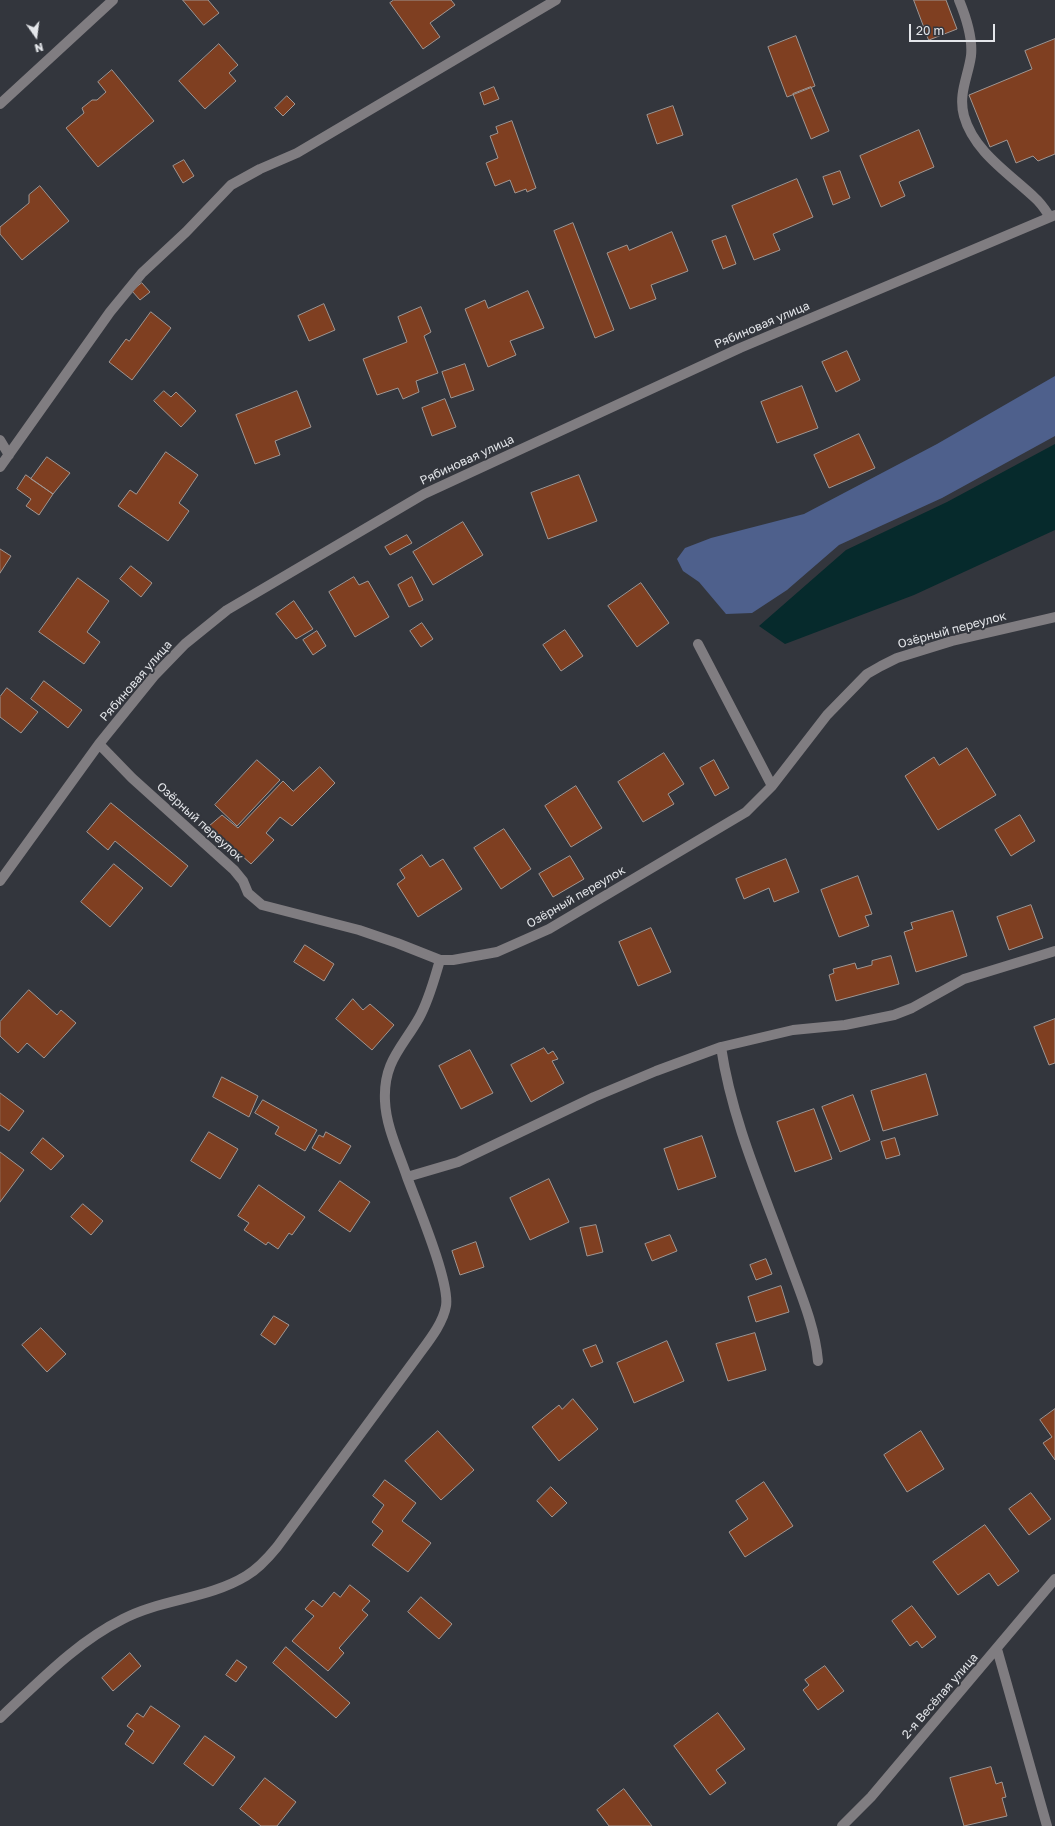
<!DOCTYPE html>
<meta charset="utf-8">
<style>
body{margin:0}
#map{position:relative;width:1055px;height:1826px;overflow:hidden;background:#33363d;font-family:"Golos Text",sans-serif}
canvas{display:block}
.north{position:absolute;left:16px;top:16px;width:40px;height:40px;-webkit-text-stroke:3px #33363d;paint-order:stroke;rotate:166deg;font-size:11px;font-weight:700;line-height:16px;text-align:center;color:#e4e6ea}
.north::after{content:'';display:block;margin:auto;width:14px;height:18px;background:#e4e6ea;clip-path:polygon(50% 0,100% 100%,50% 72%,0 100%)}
.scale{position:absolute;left:909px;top:24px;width:86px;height:18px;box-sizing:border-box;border:2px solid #e4e6ea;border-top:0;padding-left:5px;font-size:12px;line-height:14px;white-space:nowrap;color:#e4e6ea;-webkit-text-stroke:3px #33363d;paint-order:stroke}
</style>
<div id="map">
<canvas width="1055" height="1826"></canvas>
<div class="north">N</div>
<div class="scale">20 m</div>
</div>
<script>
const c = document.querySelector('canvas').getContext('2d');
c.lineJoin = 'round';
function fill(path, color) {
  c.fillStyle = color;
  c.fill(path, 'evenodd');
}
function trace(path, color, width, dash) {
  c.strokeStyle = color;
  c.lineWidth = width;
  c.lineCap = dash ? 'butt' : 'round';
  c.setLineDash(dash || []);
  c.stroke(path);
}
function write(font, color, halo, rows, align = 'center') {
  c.font = font + ' "Golos Text",sans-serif';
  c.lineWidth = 4;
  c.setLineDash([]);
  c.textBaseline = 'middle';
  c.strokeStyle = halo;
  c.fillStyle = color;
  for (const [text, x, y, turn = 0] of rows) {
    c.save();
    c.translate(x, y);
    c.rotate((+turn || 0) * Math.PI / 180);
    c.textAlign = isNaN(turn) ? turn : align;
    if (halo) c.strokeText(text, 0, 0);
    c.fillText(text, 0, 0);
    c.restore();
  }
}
fill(new Path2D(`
 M1055,376V436L942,498L839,545L787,590L752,613L726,614L699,582L683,571L677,559L685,548L711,538L804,514L937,444Z`), '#4e608c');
fill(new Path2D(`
 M1055,444V530L914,595L785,644L759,626L846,550L947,502Z`), '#062a2c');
const building = new Path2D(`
 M183,0H208L219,13L204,25Z
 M394,0H451L455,5L430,23L440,37L423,49L390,3Z
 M914,0H946L957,29L929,40Z
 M796,36L815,86L787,97L768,47Z
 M1055,39V154L1038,161L1033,156L1016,163L1007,140L990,147L969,95L1032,69L1025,51Z
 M219,44L238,65L229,73L236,81L205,109L179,81Z
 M112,70L154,121L98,167L66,128L84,113L82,108L92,100H97L106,92L98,82Z
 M494,87L499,99L484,105L480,93Z
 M811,87L829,131L811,139L793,94Z
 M287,96L295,104L283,116L275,108Z
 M673,106L683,135L657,144L647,115Z
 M512,121L536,188L527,192L526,189L515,193L510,180L495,186L486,163L498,158L490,136L498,133L496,127Z
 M919,130L934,167L899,182L905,196L881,207L860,156Z
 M184,160L194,176L183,183L173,166Z
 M840,171L850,198L833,205L823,177Z
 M797,179L813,217L773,234L780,250L754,260L732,206Z
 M40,186L69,221L22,260L0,234V227L29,203V195Z
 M573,223L614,330L595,338L554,231Z
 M672,232L688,271L651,285L656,299L630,309L607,253L627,245L629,250Z
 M726,236L736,264L723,269L712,241Z
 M142,283L150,292L140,300L132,291Z
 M528,291L544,328L510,341L516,355L488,367L465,309L485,300L488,308Z
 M324,304L335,330L309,341L298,316Z
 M421,307L431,332L424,336L438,373L416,381L419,392L403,399L398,388L377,395L363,359L407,342L398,317Z
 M151,312L171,328L132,380L109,362L126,339L129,341Z
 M847,351L860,380L836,392L822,362Z
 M465,364L474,390L451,398L442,372Z
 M802,386L818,428L777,443L761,402Z
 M164,391L171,397L176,392L196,411L181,427L154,401Z
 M297,391L311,427L275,441L280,455L255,464L236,415Z
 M445,399L456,427L432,436L422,408Z
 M859,434L875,468L829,488L814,455Z
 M166,452L198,475L179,503L189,511L168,541L118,506L130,490L136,494Z
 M47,457L70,473L53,494L31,479Z
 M26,475L53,494L39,515L26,506L31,499L17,489Z
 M579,475L597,521L548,539L531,493Z
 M463,522L483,555L433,585L413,552Z
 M407,535L412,543L390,555L385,547Z
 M0,549L11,556L0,573Z
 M131,566L152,583L141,597L120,579Z
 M354,577L359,585L368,581L389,617L355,637L329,592Z
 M412,577L423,600L409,607L398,585Z
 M78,578L109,601L87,632L100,642L84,664L39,632Z
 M641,583L669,623L637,647L608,606Z
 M294,601L313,629L296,639L276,614Z
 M422,623L433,639L421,647L410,631Z
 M565,630L583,656L561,671L543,645Z
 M317,631L326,646L313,655L303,640Z
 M44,681L82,710L68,728L31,699Z
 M7,688L38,712L21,733L0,717V697Z
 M967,748L996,795L938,830L905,776L934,757L939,765Z
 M664,753L684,784L668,794L674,804L643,822L618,782Z
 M257,760L280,780L237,826L215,805Z
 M714,760L729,788L715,796L700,768Z
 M320,767L335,783L292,826L280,817L266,833L274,840L251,864L209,826L222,815L238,828L283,781L293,791Z
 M576,786L602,828L571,847L545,806Z
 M111,803L188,866L171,887L115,841L108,850L87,832Z
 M1020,815L1035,841L1011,856L995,830Z
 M504,829L531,869L501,889L474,848Z
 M422,855L430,867L443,859L462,889L418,917L397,884L405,878L400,870Z
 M570,856L584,879L553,897L539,874Z
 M786,859L799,892L774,902L769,888L744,899L736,879Z
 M114,864L143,888L110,927L81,902Z
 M858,876L872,914L865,916L869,926L839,937L821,890Z
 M1031,905L1043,938L1009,950L997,917Z
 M953,911L967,956L916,972L904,932L913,929L911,923Z
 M651,928L671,972L638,986L619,942Z
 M305,945L334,964L324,981L294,962Z
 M891,956L899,984L836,1001L829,975L834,973L833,969L855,963L857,969L872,965V961Z
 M29,990L57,1015L61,1010L76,1023L44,1058L27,1043L18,1053L0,1036V1022Z
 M353,999L363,1010L370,1004L394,1025L372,1050L336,1019Z
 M1055,1019V1063L1049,1065L1034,1027Z
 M544,1048L548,1054L553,1051L558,1059L552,1061L564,1083L531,1102L511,1065Z
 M470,1050L493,1093L461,1109L439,1066Z
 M926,1074L938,1115L883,1131L871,1091Z
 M222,1077L258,1096L249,1117L213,1097Z
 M0,1093L24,1111L9,1131L0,1125Z
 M853,1095L870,1140L840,1152L822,1107Z
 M263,1100L317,1130L305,1151L275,1134L279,1127L255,1113Z
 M814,1109L832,1159L795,1172L777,1122Z
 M209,1132L238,1149L220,1179L191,1161Z
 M326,1132L351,1146L340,1164L312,1148L319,1135L323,1137Z
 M702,1136L716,1177L678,1190L664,1149Z
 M43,1138L64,1156L51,1170L31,1153Z
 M895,1138L900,1155L886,1159L881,1142Z
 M0,1152L24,1170L0,1202Z
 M549,1179L569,1222L530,1240L510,1198Z
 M340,1181L370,1202L350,1232L319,1211Z
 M259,1185L305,1217L292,1235L289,1233L278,1249L268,1242L266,1245L244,1230L249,1223L238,1216Z
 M83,1204L103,1221L91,1235L71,1217Z
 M596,1225L603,1252L587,1256L580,1228Z
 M670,1235L677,1251L652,1261L645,1244Z
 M476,1242L484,1267L460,1275L452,1251Z
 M766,1259L772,1274L756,1280L750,1265Z
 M781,1286L789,1312L756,1322L748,1297Z
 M274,1316L289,1325L275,1345L261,1335Z
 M41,1328L66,1354L47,1372L22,1345Z
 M755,1333L766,1370L728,1381L716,1344Z
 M667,1341L684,1381L634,1403L617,1363Z
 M596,1345L603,1362L591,1367L583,1350Z
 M573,1399L598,1429L559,1461L532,1427L559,1405L562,1409Z
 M1055,1409V1460L1043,1443L1052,1437L1040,1420Z
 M438,1431L474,1470L441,1500L405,1461Z
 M921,1431L944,1469L907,1492L884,1455Z
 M385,1480L416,1503L402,1521L431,1543L408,1572L372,1545L383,1531L372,1522L384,1505L373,1496Z
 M764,1482L793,1526L745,1557L729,1532L748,1519L736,1501Z
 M551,1487L567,1503L552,1517L537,1501Z
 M1031,1493L1051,1519L1029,1535L1009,1509Z
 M985,1525L1019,1571L998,1586L989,1573L958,1595L933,1562Z
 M350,1585L370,1601L362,1610L368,1615L339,1648L344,1653L328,1671L292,1641L314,1616L305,1609L313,1600L322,1607L334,1592L340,1597Z
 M421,1597L452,1624L439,1639L408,1612Z
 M912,1606L936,1637L922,1648L917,1641L910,1646L892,1621Z
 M286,1647L350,1703L336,1718L273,1663Z
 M130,1653L141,1666L113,1691L102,1678Z
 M237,1660L247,1667L236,1682L226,1675Z
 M825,1666L844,1691L818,1710L803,1690L809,1685L805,1680Z
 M151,1706L180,1726L153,1764L125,1744L134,1731L127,1726L137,1713L143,1717Z
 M718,1713L745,1749L716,1770L726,1783L710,1795L674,1746Z
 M205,1736L235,1757L213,1786L184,1764Z
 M991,1767L996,1784L1002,1782L1006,1797L1002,1798L1007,1816L964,1826L950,1778Z
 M265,1778L296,1802L277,1826H261L240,1809Z
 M624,1789L652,1826H609L597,1810Z`);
fill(building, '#7f3f21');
trace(building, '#a09692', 1);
trace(new Path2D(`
 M959,0C966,17 973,38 971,56C968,77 958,94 964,116C974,152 1010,174 1035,198C1041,203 1046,211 1050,217
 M0,104L113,0
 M0,440L9,455
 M0,467L110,312L142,273L186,232L231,185L260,169L297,153L556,0
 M698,644L772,786
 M99,744L132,778L234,870L243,881L248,893L262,905L359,930L397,943L440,960H453L497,952L549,929L746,812L772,786L827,715L867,674L881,666L897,658L952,641L1055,617
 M0,881L99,744L154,676L185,644L227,610L424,494L740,348L1055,215
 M440,960C434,980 429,1000 419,1018C402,1048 383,1062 385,1101C386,1127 399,1153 407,1177L458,1162L594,1097L656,1071L721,1047L793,1030L845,1025L894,1015L912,1008L964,979L1055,951
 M721,1047C732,1121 763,1190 788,1259C800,1292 815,1326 818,1361
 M997,1649L1047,1826
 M0,1718C39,1682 75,1643 123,1619C161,1599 208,1599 246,1576C258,1569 268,1558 277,1547L417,1357C427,1343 443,1324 446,1306C450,1282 417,1204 407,1177
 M842,1826L871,1797L1055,1579`), '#807d81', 10);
write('12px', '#e4e6ea', '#33363d', [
 ["Рябиновая улица",762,325,-23],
 ["Рябиновая улица",467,460,-25],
 ["Озёрный переулок",952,630,-15],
 ["Рябиновая улица",136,681,-49],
 ["Озёрный переулок",200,822,42],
 ["Озёрный переулок",576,897,-30],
 ["2-я Весёлая улица",940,1696,-49]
]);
</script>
